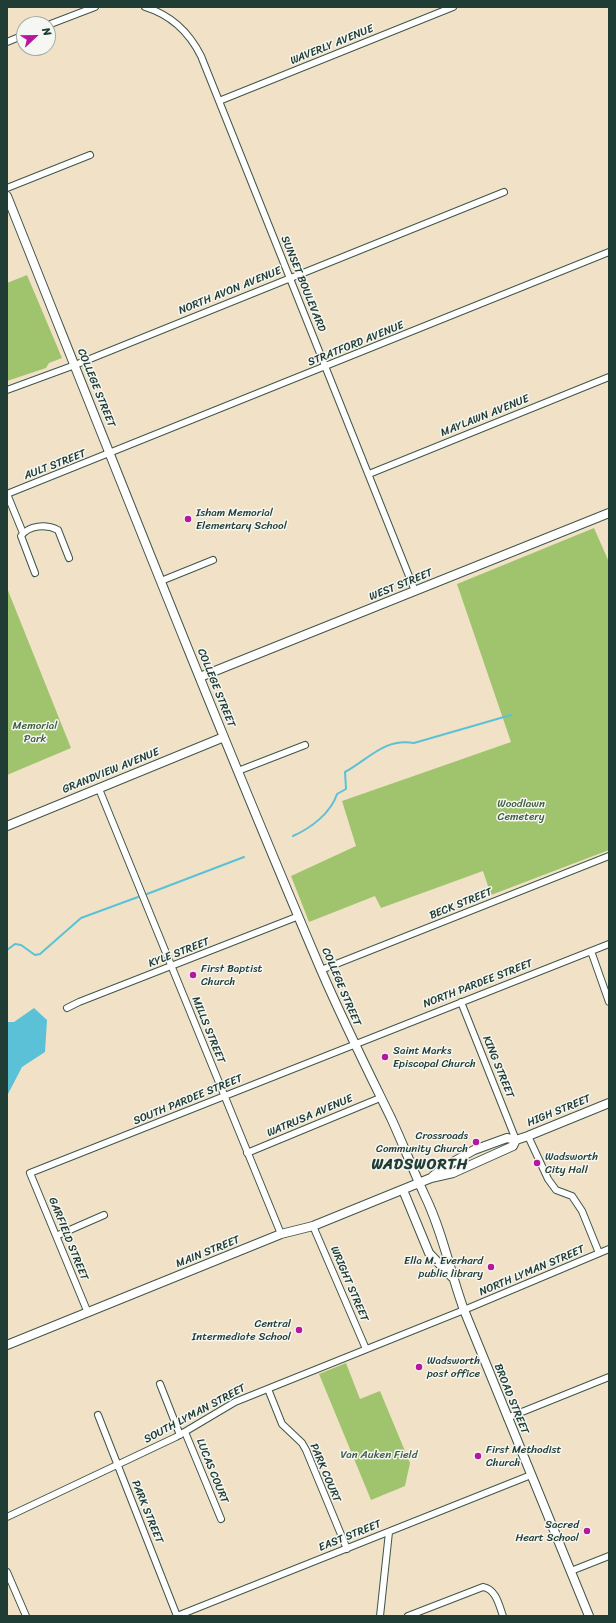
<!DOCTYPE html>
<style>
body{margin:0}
#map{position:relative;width:616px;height:1623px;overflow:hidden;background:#f1e2c7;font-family:Sriracha,sans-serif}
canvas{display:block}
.frame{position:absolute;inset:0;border:8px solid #1f3d34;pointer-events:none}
.north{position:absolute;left:16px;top:16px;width:40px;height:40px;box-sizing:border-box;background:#f6f6f2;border:1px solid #a0aca6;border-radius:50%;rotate:68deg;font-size:11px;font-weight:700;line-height:16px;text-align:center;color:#1f3d34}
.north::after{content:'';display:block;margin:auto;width:14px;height:18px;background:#b5179e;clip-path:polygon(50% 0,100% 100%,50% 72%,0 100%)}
</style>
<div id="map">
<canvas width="616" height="1623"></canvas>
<div class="frame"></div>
<div class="north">N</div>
</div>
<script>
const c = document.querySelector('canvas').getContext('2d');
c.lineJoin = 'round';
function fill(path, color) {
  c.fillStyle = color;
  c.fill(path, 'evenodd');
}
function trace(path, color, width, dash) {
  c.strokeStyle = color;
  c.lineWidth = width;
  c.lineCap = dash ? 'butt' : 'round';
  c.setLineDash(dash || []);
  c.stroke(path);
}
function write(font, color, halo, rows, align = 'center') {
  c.font = font + ' Sriracha,sans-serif';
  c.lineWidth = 3;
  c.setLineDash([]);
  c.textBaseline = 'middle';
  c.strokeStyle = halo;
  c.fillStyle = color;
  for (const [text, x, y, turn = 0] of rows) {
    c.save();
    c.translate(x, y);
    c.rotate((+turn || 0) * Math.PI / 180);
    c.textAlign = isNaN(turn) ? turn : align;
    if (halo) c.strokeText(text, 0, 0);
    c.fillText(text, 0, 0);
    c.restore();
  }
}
fill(new Path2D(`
 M27,275L62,358L49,363L46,368L7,381V283Z
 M594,528L609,562V850L491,895L483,871L381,908L375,896L309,922L291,876L356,846L342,801L511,742L457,584Z
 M7,588L71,748L7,775Z
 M346,1363L360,1399L380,1391L410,1463L405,1486L371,1500L319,1374Z`), '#a0c46e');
fill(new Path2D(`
 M34,1008L47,1020L45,1052L22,1067L7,1096V1022H14Z`), '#5ac1d7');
trace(new Path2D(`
 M293,836C311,828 331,813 337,794L346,789L345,772C369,759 384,738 414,743L511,715
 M147,894L244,857
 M7,950L15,944L21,945L35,955L40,954L81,918L138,897`), '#5ac1d7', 2);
const street = new Path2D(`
 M145,7C171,15 189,32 201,56L415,591
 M48,25L95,7
 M7,42L24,35
 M219,101L453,7
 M7,188L90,155
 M7,390L75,365L504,192
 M369,474L609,377
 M7,494L609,252
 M7,494L23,533
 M35,573L21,536C29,525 46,524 58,530L69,558
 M161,581L213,560
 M238,771L305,745
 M99,789L281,1234
 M591,951L609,1002
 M321,970L609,856
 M461,1002L516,1140
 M67,1008L79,1002L299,916
 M528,1136L548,1179L556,1190L572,1196L582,1211L599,1253
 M247,1153L380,1098
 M313,1226L366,1349
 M56,1236L104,1215
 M88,1313L30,1173L609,944
 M160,1384L180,1435
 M268,1389L282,1424L302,1443L306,1450L347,1549
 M98,1415L177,1616
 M507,1418L609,1377
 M185,1432L221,1519
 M7,1517L176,1437L235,1402L464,1310L609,1249
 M571,1571L609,1556
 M7,1572L26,1616
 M177,1616L531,1475
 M380,1616L389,1532
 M408,1616L483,1587C496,1589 499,1605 503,1616`);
const secondary = new Path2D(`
 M7,196C110,454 212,714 321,970C343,1021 367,1069 391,1118C403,1144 413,1170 425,1196C443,1233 450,1272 464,1310L589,1616
 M200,677L609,513
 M7,826L224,737
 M433,1176L446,1166L474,1150L507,1138L516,1140L528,1136L609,1103
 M403,1190L429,1253L452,1277
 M7,1345L281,1234L313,1226L431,1178L453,1173L513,1146L516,1140`);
trace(street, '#3e564a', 8);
trace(secondary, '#3e564a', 10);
trace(street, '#fff', 6);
trace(secondary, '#fff', 8);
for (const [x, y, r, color] of [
 [188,519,4,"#b5179e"],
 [193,975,4,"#b5179e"],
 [385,1057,4,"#b5179e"],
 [476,1142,4,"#b5179e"],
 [537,1163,4,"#b5179e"],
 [491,1267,4,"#b5179e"],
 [299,1330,4,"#b5179e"],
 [419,1367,4,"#b5179e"],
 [478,1456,4,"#b5179e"],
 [587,1531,4,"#b5179e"]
]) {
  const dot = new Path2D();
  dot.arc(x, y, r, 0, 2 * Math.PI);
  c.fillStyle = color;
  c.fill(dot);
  trace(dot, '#f6f6f2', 1.5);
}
write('11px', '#1f3d34', '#f6f6f2', [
 ["WAVERLY AVENUE",332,45,-22],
 ["SUNSET BOULEVARD",303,284,68],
 ["NORTH AVON AVENUE",230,291,-22],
 ["STRATFORD AVENUE",356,344,-22],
 ["COLLEGE STREET",96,388,68],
 ["MAYLAWN AVENUE",485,416,-22],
 ["AULT STREET",55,465,-21],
 ["WEST STREET",401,585,-22],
 ["COLLEGE STREET",216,688,68],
 ["GRANDVIEW AVENUE",111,771,-22],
 ["BECK STREET",461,904,-22],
 ["KYLE STREET",179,953,-21],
 ["NORTH PARDEE STREET",478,984,-21],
 ["COLLEGE STREET",341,987,67],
 ["MILLS STREET",208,1030,68],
 ["KING STREET",498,1067,68],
 ["SOUTH PARDEE STREET",188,1100,-22],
 ["HIGH STREET",559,1111,-22],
 ["WATRUSA AVENUE",310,1116,-23],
 ["GARFIELD STREET",68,1239,68],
 ["MAIN STREET",208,1252,-22],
 ["NORTH LYMAN STREET",532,1271,-23],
 ["WRIGHT STREET",349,1284,67],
 ["BROAD STREET",511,1399,68],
 ["SOUTH LYMAN STREET",195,1414,-28],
 ["LUCAS COURT",212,1471,68],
 ["PARK COURT",325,1473,67],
 ["PARK STREET",147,1512,68],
 ["EAST STREET",350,1536,-22]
]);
write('11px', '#1f3d34', '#f6f6f2', [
 ["Isham Memorial",196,513],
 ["Elementary School",196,526],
 ["First Baptist",201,969],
 ["Church",201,982],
 ["Saint Marks",393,1051],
 ["Episcopal Church",393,1064],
 ["Crossroads",468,1136,"right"],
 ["Community Church",468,1149,"right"],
 ["Wadsworth",545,1157],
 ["City Hall",545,1170],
 ["Ella M. Everhard",483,1261,"right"],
 ["public library",483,1274,"right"],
 ["Central",291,1324,"right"],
 ["Intermediate School",291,1337,"right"],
 ["Wadsworth",427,1361],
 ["post office",427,1374],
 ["First Methodist",486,1450],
 ["Church",486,1463],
 ["Sacred",579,1525,"right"],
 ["Heart School",579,1538,"right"]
], 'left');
write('11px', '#3f5f42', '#f6f6f2', [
 ["Memorial",35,726],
 ["Park",35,739],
 ["Woodlawn",521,804],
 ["Cemetery",521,817],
 ["Van Auken Field",379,1455]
]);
c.letterSpacing = '1px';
write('bold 15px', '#1f3d34', '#f6f6f2', [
 ["WADSWORTH",420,1165]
]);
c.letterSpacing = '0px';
</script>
